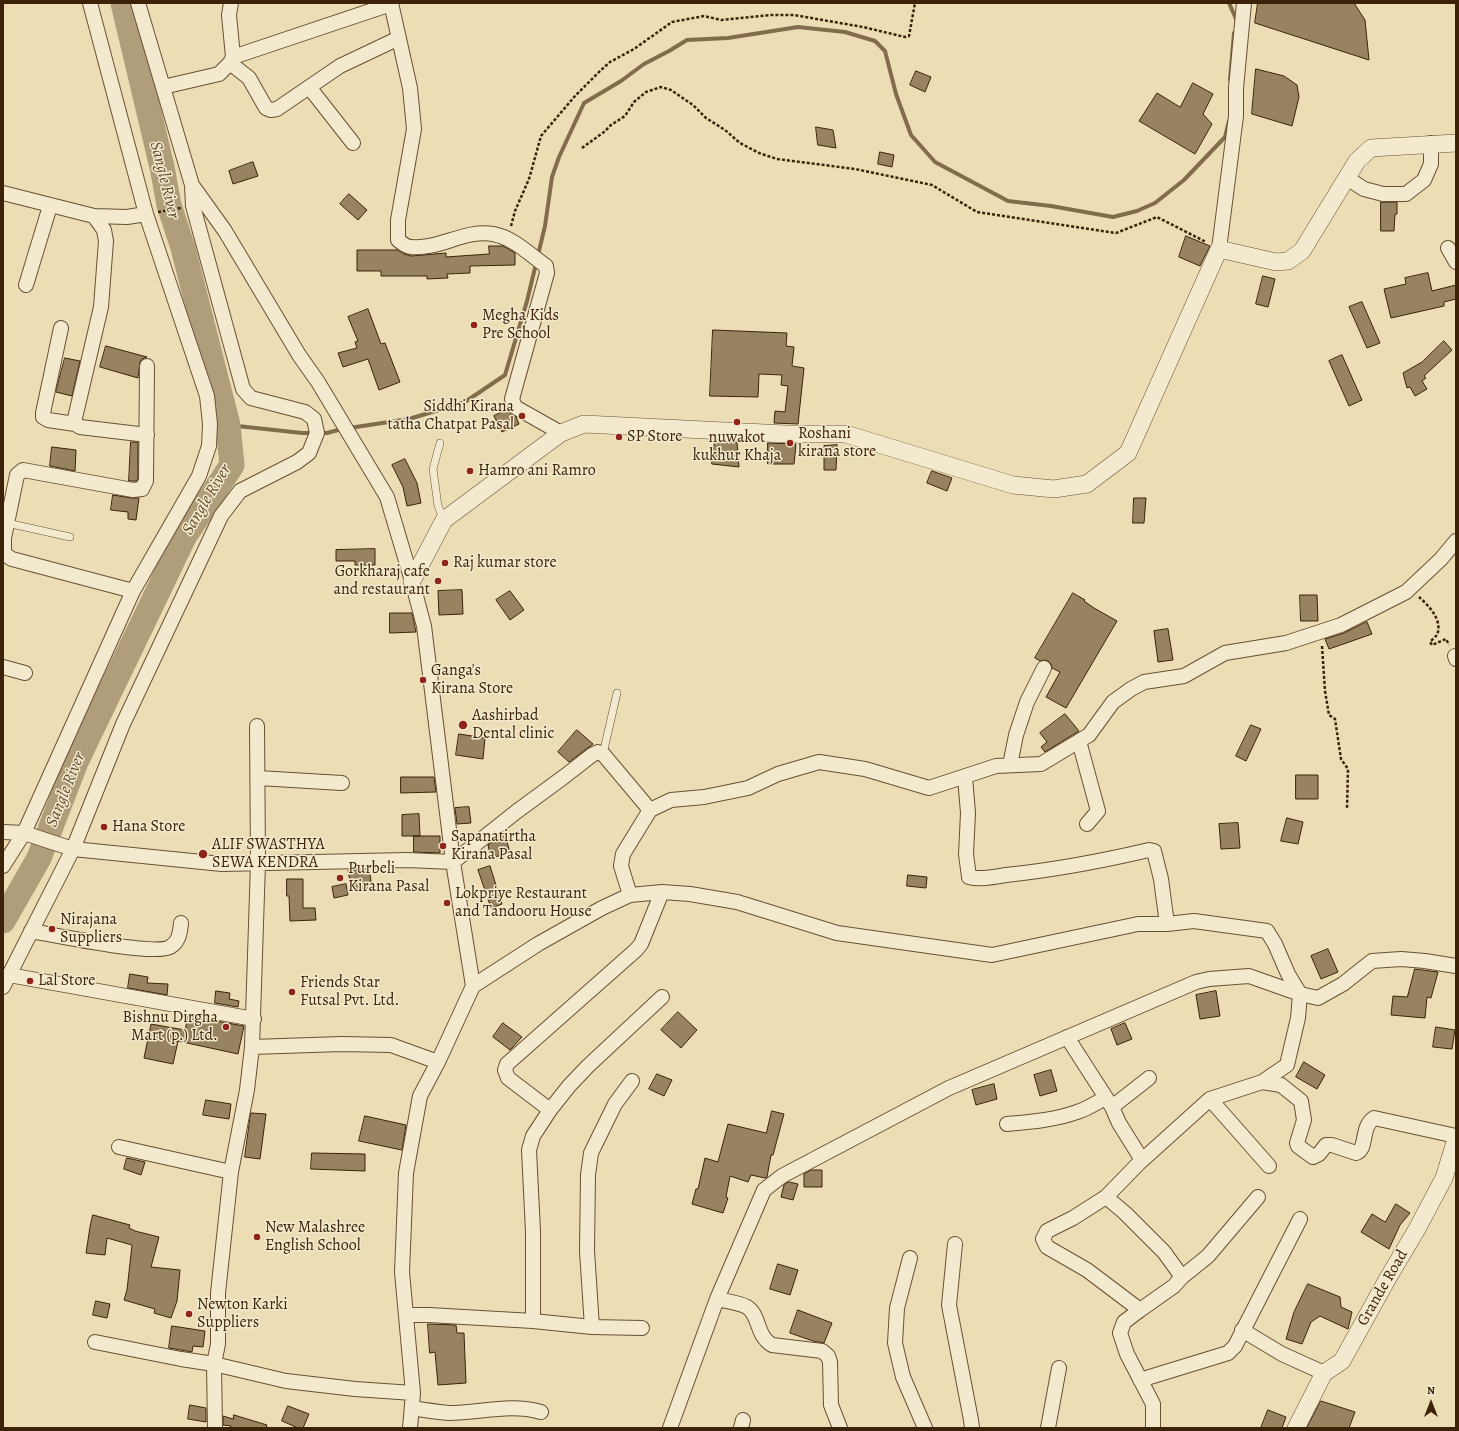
<!DOCTYPE html>
<style>
body{margin:0}
#map{position:relative;width:1459px;height:1431px;overflow:hidden;background:#ecddb4;font-family:Alegreya,serif}
canvas{display:block}
.frame{position:absolute;inset:0;border:4px solid #3c2208;pointer-events:none}
.north{position:absolute;left:1411px;top:1383px;width:40px;height:40px;-webkit-text-stroke:3px #f3e9ce;paint-order:stroke;rotate:0deg;font-size:11px;font-weight:700;line-height:16px;text-align:center;color:#3c2208}
.north::after{content:'';display:block;margin:auto;width:14px;height:18px;background:#3c2208;clip-path:polygon(50% 0,100% 100%,50% 72%,0 100%)}
</style>
<div id="map">
<canvas width="1459" height="1431"></canvas>
<div class="frame"></div>
<div class="north">N</div>
</div>
<script>
const c = document.querySelector('canvas').getContext('2d');
c.lineJoin = 'round';
function trace(path, color, width, dash) {
  c.strokeStyle = color;
  c.lineWidth = width;
  c.lineCap = dash ? 'butt' : 'round';
  c.setLineDash(dash || []);
  c.stroke(path);
}
function fill(path, color) {
  c.fillStyle = color;
  c.fill(path, 'evenodd');
}
function write(font, color, halo, rows, align = 'center') {
  c.font = font + ' Alegreya,serif';
  c.lineWidth = 3;
  c.setLineDash([]);
  c.textBaseline = 'middle';
  c.strokeStyle = halo;
  c.fillStyle = color;
  for (const [text, x, y, turn = 0] of rows) {
    c.save();
    c.translate(x, y);
    c.rotate((+turn || 0) * Math.PI / 180);
    c.textAlign = isNaN(turn) ? turn : align;
    if (halo) c.strokeText(text, 0, 0);
    c.fillText(text, 0, 0);
    c.restore();
  }
}
trace(new Path2D(`
 M1229,3L1237,21
 M1230,80L1234,33
 M228,425L302,433H327L342,429
 M349,428L409,419L465,402L505,375L527,301L545,226L552,177L559,157L584,103L621,81L644,64L669,51L687,40L728,38L798,27L845,32L875,41L885,51L896,94L911,135L935,162L1008,201L1051,206L1113,217L1137,211L1155,203L1184,180L1225,137L1229,121`), '#826c4c', 4);
trace(new Path2D(`
 M3,921L39,858L76,762L184,537L232,465L228,425L183,248L169,205L162,167L123,3`), '#b09d7a', 25);
const building = new Path2D(`
 M1258,3H1354L1365,20L1369,60L1255,23Z
 M1256,69L1284,76L1297,85L1299,97L1292,126L1252,114Z
 M916,71L931,77L925,92L910,85Z
 M1193,83L1213,94L1203,114L1212,124L1195,154L1139,121L1157,93L1180,107Z
 M816,127L833,130L836,148L818,145Z
 M880,152L894,155L892,167L878,164Z
 M253,162L258,176L233,184L229,171Z
 M349,194L367,210L358,220L340,204Z
 M1381,202H1397V214H1395L1394,231H1381Z
 M1186,236L1210,246L1200,266L1179,257Z
 M489,246H503L515,253V265L470,266V273L447,274L448,278L427,279V276H381V271H357V250H398L404,254L411,256L446,253V257L489,254Z
 M1428,273L1432,291L1456,285V299L1444,302V306L1391,318L1384,289L1406,284L1405,278Z
 M1263,276L1275,279L1268,307L1256,304Z
 M1362,302L1380,343L1367,348L1349,307Z
 M368,309L381,344L385,343L400,382L379,390L368,359L343,367L338,353L357,348L355,342L358,341L348,317Z
 M713,330L787,333L786,346L794,347L792,366L804,368L798,424L774,423L775,411L785,412L788,386L781,385L782,375L759,374L758,397L710,396Z
 M1444,341L1452,350L1424,376L1426,378L1422,381L1427,389L1415,396L1410,387L1407,388L1403,373L1422,362Z
 M106,346L147,357L142,359L140,362L138,378L100,367Z
 M1342,355L1362,400L1349,406L1329,361Z
 M65,358L80,361L72,396L56,392Z
 M507,410L516,417L519,424L502,432L494,416Z
 M715,441L737,442L739,467L712,464Z
 M131,442H138V479L136,481H129Z
 M768,443L796,444L794,464H768Z
 M837,445L836,470H824V446Z
 M52,447L76,450L75,471L50,466Z
 M405,459L417,483L421,503L407,506L403,487L392,465Z
 M932,471L952,478L947,491L927,483Z
 M113,495L132,498H139L136,520L128,519V512L111,510Z
 M1134,498H1146L1144,523H1133Z
 M375,549V565H355V561H336V550Z
 M462,590L463,614L439,615L438,591Z
 M510,591L524,610L510,620L496,600Z
 M1073,593L1085,600L1084,601L1094,608L1117,621L1066,708L1046,697L1060,672L1052,668L1051,664L1048,661L1044,660L1040,661L1035,658Z
 M1300,595H1317L1318,621H1301Z
 M390,613H412L416,632L390,633Z
 M1367,622L1372,634L1329,649L1325,639L1344,633Z
 M1168,629L1173,660L1158,662L1154,631Z
 M1065,714L1079,731L1045,752L1041,747L1047,742L1040,733Z
 M1251,725L1261,729L1246,761L1236,756Z
 M577,730L593,744L569,762L558,752Z
 M459,734L485,738L483,759L456,755Z
 M1296,775H1318V799H1296Z
 M401,777H434L436,792L401,793Z
 M469,807L471,823L457,824L455,808Z
 M419,814L420,836H402V815Z
 M1287,818L1303,822L1298,844L1281,841Z
 M1238,823L1240,848L1221,849L1219,824Z
 M505,834L510,853L491,858L488,845L501,835Z
 M414,836H440V853L414,852Z
 M490,866L502,904L491,908L478,870Z
 M369,869L372,887L352,891L348,871Z
 M908,875L927,877L926,888L907,886Z
 M287,879H303V908H315L316,920L290,921L289,896H287Z
 M346,884L348,895L334,898L332,887Z
 M1328,949L1338,972L1321,979L1311,956Z
 M1415,969L1438,972L1431,998L1427,997L1425,1018L1391,1015L1393,996L1407,997Z
 M130,974L148,977L147,983L168,984L167,995L128,988Z
 M216,991L230,993L229,999L239,1001L238,1007L215,1003Z
 M1216,991L1220,1016L1200,1019L1196,995Z
 M678,1012L697,1030L681,1048L661,1030Z
 M188,1016L244,1026L238,1054L178,1041L173,1064L144,1058L151,1024L185,1030Z
 M503,1023L522,1037L510,1050L493,1037Z
 M1125,1023L1132,1039L1117,1045L1111,1029Z
 M1436,1027L1455,1030L1452,1049L1433,1047Z
 M1304,1062L1325,1075L1317,1089L1296,1077Z
 M1051,1070L1057,1091L1040,1096L1034,1075Z
 M657,1074L672,1080L664,1096L649,1089Z
 M994,1084L997,1099L976,1105L972,1090Z
 M206,1100L231,1104L229,1119L203,1115Z
 M772,1111L784,1114L773,1155H771L767,1177L765,1178L751,1175L748,1182L730,1176L726,1197L728,1198L723,1213L692,1204L696,1189H698L705,1158L718,1162L728,1124L766,1133Z
 M251,1113L266,1114L260,1159L245,1157Z
 M365,1116L406,1125L402,1150L359,1141Z
 M312,1153L365,1154V1171L311,1169Z
 M127,1158L145,1162L141,1175L124,1169Z
 M812,1170H822V1187H804V1174Z
 M789,1182L798,1184L793,1200L781,1197L784,1185Z
 M1396,1204L1410,1213L1400,1225L1389,1249L1361,1232L1372,1214L1385,1222Z
 M93,1215L130,1225L129,1228L135,1231L159,1237L151,1267L180,1270L177,1301L171,1318L154,1313L155,1309L124,1300L127,1290L132,1245L107,1238L105,1255L86,1253L90,1227Z
 M778,1264L798,1270L790,1295L770,1289Z
 M1308,1284L1340,1297L1341,1307L1352,1312L1348,1329L1320,1316L1311,1322L1302,1344L1286,1339L1294,1312Z
 M96,1301L110,1304L107,1318L93,1315Z
 M798,1310L832,1323L824,1343L813,1341L790,1333Z
 M428,1324L456,1325L457,1333H464L466,1383L438,1385L435,1352L430,1353Z
 M172,1326L205,1331L203,1347L193,1346L192,1352L169,1348Z
 M1321,1401L1355,1412L1349,1428H1307Z
 M190,1405L206,1408V1422L188,1419Z
 M288,1406L309,1414L303,1428H298L282,1421Z
 M1268,1410L1286,1417L1282,1428H1261Z
 M234,1415L267,1425L266,1428H230L231,1426L223,1425V1416L233,1419Z`);
fill(building, '#988361');
trace(building, '#3c2208', 1);
const service = new Path2D(`
 M440,443L433,469L438,506L444,520
 M7,523L70,537
 M603,754L617,693`);
const minor = new Path2D(`
 M138,3L192,185L225,231L299,355L318,382L387,497L412,581L424,626L453,862L473,986L438,1062L420,1096L406,1173L402,1272L413,1393L410,1428
 M391,3L410,88L414,129L398,220V240C402,243 406,247 411,247C439,250 465,229 493,234C514,238 529,254 546,266L547,273L512,399L515,407L561,433
 M233,57L391,4
 M230,63L249,78L266,108L271,110L277,109L340,66L399,38
 M163,87L219,74L230,63L233,57L229,15L231,3
 M309,87L353,143
 M1347,178L1364,189L1383,194H1406L1424,180L1431,164V143
 M3,193L94,216L127,217L146,214
 M94,216L104,230L106,241L101,307L75,418V424L80,427L147,435
 M1448,248L1456,262
 M1219,249L1236,116V88L1244,3
 M26,285L50,206
 M61,328L43,413V417L48,420L75,424
 M133,591L12,559L4,554V538L17,475L23,470L133,490L142,489L146,481L147,366
 M1455,656L1456,659
 M3,667L25,673
 M1079,741L1098,811L1087,824
 M1010,765L1016,735L1027,702L1044,668
 M965,777L968,813L966,854L969,877C980,880 994,877 1006,875C1054,870 1102,861 1149,850L1154,851L1161,879L1167,924
 M258,778L342,783
 M3,832L24,833L73,849L222,864L407,860L453,862L516,812L565,776L592,755L598,752L603,754L650,810
 M3,866L24,833L133,591L199,476L209,446L210,424L207,396L146,214L90,3
 M630,895L621,866L623,854L650,810L671,800L704,797L748,788L778,774L819,762L865,769L929,788L996,766L1041,764L1089,735L1113,702L1131,689L1144,682L1184,676L1225,653L1286,643L1341,625L1406,592L1441,559L1456,541
 M31,931C54,935 154,956 170,947C179,942 180,933 181,923
 M9,975L254,1019
 M473,986L538,944L602,908L630,895L662,892L690,894L737,902L837,933L992,955L1138,924H1167L1194,921L1267,931L1275,944L1288,974L1300,994L1298,1018L1287,1065L1262,1082
 M3,987L73,849L123,724L221,516L240,491L297,462L309,453L317,433L314,419L305,412L251,398L243,389L193,206L192,185
 M1067,1037L1112,1107L1119,1123L1142,1160
 M252,1047L342,1044L391,1045L438,1062
 M1210,1099L1269,1166
 M1112,1107L1149,1078
 M550,1110L569,1086L588,1066L662,997
 M1007,1124C1030,1122 1055,1120 1077,1112C1087,1109 1096,1103 1105,1098
 M119,1147L231,1172
 M1106,1197L1125,1213L1164,1252L1182,1277
 M955,1244L949,1305L971,1420L972,1428
 M910,1258L897,1308L895,1343L903,1377L925,1428
 M717,1299C725,1301 740,1303 747,1307C760,1315 756,1336 772,1345L822,1351L828,1356L830,1362L831,1405L840,1428
 M1140,1310L1174,1286L1182,1277L1208,1256L1258,1197
 M406,1315H429L533,1321L592,1327L642,1328
 M533,1321V1232L529,1150L533,1136L550,1110L508,1078L505,1070L507,1064L636,950L641,944L662,892
 M592,1327L587,1251L588,1175L591,1153L615,1104L632,1081
 M1242,1330L1282,1354L1324,1373
 M95,1342L181,1359L214,1364L286,1381L355,1389L413,1393
 M1140,1380L1228,1353L1235,1346L1300,1219
 M412,1408C424,1410 437,1412 449,1413C480,1413 510,1403 541,1412
 M215,1428L214,1364L218,1344V1293L231,1172L247,1090L252,1047L258,863L257,726
 M670,1428L717,1299L764,1190L782,1176L949,1088L1196,982L1209,979L1249,976L1300,994L1318,998L1343,984L1372,961L1401,959L1425,961L1456,966
 M741,1428L743,1420
 M1048,1428L1059,1368
 M1153,1428V1404L1127,1354L1120,1333L1124,1322L1140,1310L1087,1270L1047,1247L1043,1239L1047,1231L1073,1218L1106,1197L1139,1163L1210,1099L1262,1082L1281,1085L1301,1101L1304,1120L1297,1143L1298,1146L1313,1157L1319,1154L1326,1145H1332L1356,1153C1368,1149 1360,1128 1374,1118L1456,1136`);
const tertiary = new Path2D(`
 M412,581L444,520L561,433L584,424L785,434H846L1013,485L1054,489L1087,484L1128,453L1219,249L1276,262L1288,261L1302,251L1357,161L1371,148L1456,143
 M1296,1428L1324,1373L1342,1361L1388,1278L1417,1229L1444,1178L1456,1139`);
trace(service, '#685133', 8);
trace(minor, '#685133', 16);
trace(tertiary, '#685133', 18);
trace(new Path2D(`
 M582,148L604,132L611,125L625,116L634,102L646,92L661,87L671,90L693,105L706,118L725,130L740,143L759,153L777,159L855,169L932,185L977,212L1116,233L1157,217L1206,242
 M158,212L181,208
 M511,226L515,211L529,179L541,136L575,96L601,70L610,62L634,49L672,22L704,16L721,20L771,15H794L863,27L905,37L909,36L915,3
 M1419,597C1429,606 1443,620 1437,635C1435,637 1432,640 1430,642L1432,645L1446,639L1449,645
 M1322,646L1325,691L1329,715L1335,719L1341,759L1348,769L1347,809`), '#3c2208', 2.5, [3, 2]);
trace(service, '#f3e9ce', 7);
trace(minor, '#f3e9ce', 14);
trace(tertiary, '#f3e9ce', 17);
for (const [x, y, r, color] of [
 [474,325,4,"#8f2418"],
 [522,416,4,"#8f2418"],
 [737,422,4,"#8f2418"],
 [619,437,4,"#8f2418"],
 [790,443,4,"#8f2418"],
 [470,471,4,"#8f2418"],
 [445,563,4,"#8f2418"],
 [438,581,4,"#8f2418"],
 [423,680,4,"#8f2418"],
 [463,725,5,"#8f2418"],
 [104,827,4,"#8f2418"],
 [443,846,4,"#8f2418"],
 [203,854,5,"#8f2418"],
 [340,878,4,"#8f2418"],
 [447,903,4,"#8f2418"],
 [52,929,4,"#8f2418"],
 [30,981,4,"#8f2418"],
 [292,992,4,"#8f2418"],
 [226,1027,4,"#8f2418"],
 [257,1237,4,"#8f2418"],
 [189,1314,4,"#8f2418"]
]) {
  const dot = new Path2D();
  dot.arc(x, y, r, 0, 2 * Math.PI);
  c.fillStyle = color;
  c.fill(dot);
  trace(dot, '#f3e9ce', 1.5);
}
write('16px', '#3c2208', '#f3e9ce', [
 ["Megha Kids",482,316],
 ["Pre School",482,334],
 ["Siddhi Kirana",514,407,"right"],
 ["tatha Chatpat Pasal",514,425,"right"],
 ["Roshani",798,434],
 ["kirana store",798,452],
 ["SP Store",627,437],
 ["nuwakot",737,438,"center"],
 ["kukhur Khaja",737,456,"center"],
 ["Hamro ani Ramro",478,471],
 ["Raj kumar store",453,563],
 ["Gorkharaj cafe",430,572,"right"],
 ["and restaurant",430,590,"right"],
 ["Ganga's",431,671],
 ["Kirana Store",431,689],
 ["Aashirbad",472,716],
 ["Dental clinic",472,734],
 ["Hana Store",112,827],
 ["Sapanatirtha",451,837],
 ["Kirana Pasal",451,855],
 ["ALIF SWASTHYA",212,845],
 ["SEWA KENDRA",212,863],
 ["Purbeli",348,869],
 ["Kirana Pasal",348,887],
 ["Lokpriye Restaurant",455,894],
 ["and Tandooru House",455,912],
 ["Nirajana",60,920],
 ["Suppliers",60,938],
 ["Lal Store",38,981],
 ["Friends Star",300,983],
 ["Futsal Pvt. Ltd.",300,1001],
 ["Bishnu Dirgha",218,1018,"right"],
 ["Mart (p.) Ltd.",218,1036,"right"],
 ["New Malashree",265,1228],
 ["English School",265,1246],
 ["Newton Karki",197,1305],
 ["Suppliers",197,1323]
], 'left');
write('16px', '#3c2208', '#f3e9ce', [
 ["Grande Road",1383,1288,-60]
]);
write('italic 17px', '#654d30', '#f3e9ce', [
 ["Sangle River",164,180,76],
 ["Sangle River",207,500,-59],
 ["Sangle River",66,790,-68]
]);
</script>
